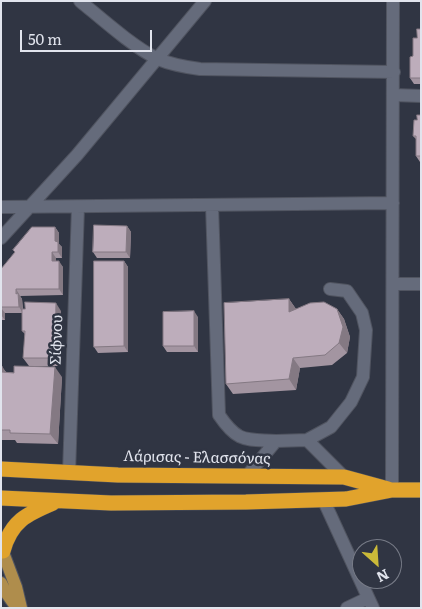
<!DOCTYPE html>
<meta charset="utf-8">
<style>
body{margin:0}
#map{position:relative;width:422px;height:609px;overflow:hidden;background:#303543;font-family:Literata,serif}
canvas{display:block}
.frame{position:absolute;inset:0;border:2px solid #e1e4ed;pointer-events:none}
.north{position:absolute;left:352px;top:539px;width:50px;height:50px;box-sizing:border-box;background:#303543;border:1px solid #777b87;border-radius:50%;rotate:154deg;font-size:14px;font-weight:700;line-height:20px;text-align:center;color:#e1e4ed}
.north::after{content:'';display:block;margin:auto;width:18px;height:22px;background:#cbba39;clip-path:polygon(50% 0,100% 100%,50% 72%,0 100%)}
.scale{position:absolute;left:20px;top:30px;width:132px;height:22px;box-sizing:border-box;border:2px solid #e1e4ed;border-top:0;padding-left:6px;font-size:15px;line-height:18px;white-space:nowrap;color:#e1e4ed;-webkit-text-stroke:4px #303543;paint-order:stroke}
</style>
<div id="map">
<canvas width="422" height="609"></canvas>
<div class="frame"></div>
<div class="north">N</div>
<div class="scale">50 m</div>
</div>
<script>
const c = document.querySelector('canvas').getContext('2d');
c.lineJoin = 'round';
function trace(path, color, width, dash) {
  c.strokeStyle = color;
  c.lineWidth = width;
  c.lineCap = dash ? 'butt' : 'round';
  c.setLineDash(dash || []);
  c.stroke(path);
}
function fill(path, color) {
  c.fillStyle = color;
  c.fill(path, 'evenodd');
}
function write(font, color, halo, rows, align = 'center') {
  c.font = font + ' Literata,serif';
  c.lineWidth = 5;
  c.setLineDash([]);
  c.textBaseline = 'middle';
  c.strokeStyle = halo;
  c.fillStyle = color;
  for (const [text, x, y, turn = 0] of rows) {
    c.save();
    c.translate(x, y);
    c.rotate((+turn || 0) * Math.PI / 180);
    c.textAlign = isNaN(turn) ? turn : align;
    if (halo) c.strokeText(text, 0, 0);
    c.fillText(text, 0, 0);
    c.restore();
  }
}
const minor = new Path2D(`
 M80,1C102,19 133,47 158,59C172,65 185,67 200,69L394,72
 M394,95L421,96
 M212,205L219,415C238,443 245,439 276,441
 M1,207L393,203
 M1,238L77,155L205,1
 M393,284H421
 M307,440L331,427L351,402L363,377L366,330L362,313L347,291L330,289
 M69,473L78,207
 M246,477L276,441L307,440L344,477
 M392,490L393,1
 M323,499L373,608
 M347,608L368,598`);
const major = new Path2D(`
 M1,547L16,587L21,608
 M1,583L5,591L17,608`);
const highway = new Path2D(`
 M1,469L118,475L344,477L388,489
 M1,498L111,503L246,502L346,499L392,490H421
 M3,551C11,521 27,514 53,503`);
trace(minor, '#505460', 14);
trace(major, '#505460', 14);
trace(highway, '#505460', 16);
trace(minor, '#656b7b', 12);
trace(major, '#af8d4c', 12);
trace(highway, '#e1a32c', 15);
fill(new Path2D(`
 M421,29V84H414L410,78L413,56L417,38Z
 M421,115V162H420L416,156V139L413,136L417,120Z
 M127,226L131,232L130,258H97L93,252Z
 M55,227L59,233V244L62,247V258H56V261L63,267V295L20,296L22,299L23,309L61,311V366H29L23,358L25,334L22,331V313H5V320H1V269L15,252L13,250Z
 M124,261L128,267V352L98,353L94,347Z
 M289,299L296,309H337L344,319L350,337L347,353L332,365L300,368L296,390L233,394L226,384Z
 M198,317V352H167L163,346Z
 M1,366L6,372L62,377L58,444L17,443L15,440H1Z`), '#a395a1');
fill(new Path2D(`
 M127,226L131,232L130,258L126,252Z
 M55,227L59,233V244L62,247V258L58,252L55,241Z
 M52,252L56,258V267L52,261Z
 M59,261L63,267V295L59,289Z
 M124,261L128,267V352L124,346Z
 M16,289L22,299L23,313L19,307Z
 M289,299L296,309L289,312Z
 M56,303L61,311V366L55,358Z
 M1,308L5,313V320L1,315Z
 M337,309L344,319L350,337L347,353L339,343Z
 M194,311L198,317V352L194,346Z
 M293,358L300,368L296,390L289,379Z
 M2,366L9,377L2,372Z
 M55,367L62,377L58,444L50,434Z`), '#847983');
const building = new Path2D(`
 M417,29H421V78H410V57L413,56V38H417Z
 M417,115H421V156H416V136H413L414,120H417Z
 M94,225L127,226L126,252H93Z
 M32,227H55V241L58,242V252H52V261H59V289H16V294L18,293L19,307H1V269L15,252L13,250Z
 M94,261H124V346L94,347Z
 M289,299V312L310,303L324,302L337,309L343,327L339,343L325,355L293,358L289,379L226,384L224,303Z
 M25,302L56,303L55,358H23L25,331H22V309H25Z
 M194,311V346H163V312Z
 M1,366H2V372L14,373V366L55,367L50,434L10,433V430H1Z`);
fill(building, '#bdadbb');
trace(building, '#847983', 1);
write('15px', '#e1e4ed', '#303543', [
 ["Σίφνου",57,340,-88],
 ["Λάρισας - Ελασσόνας",197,458,1]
]);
</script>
